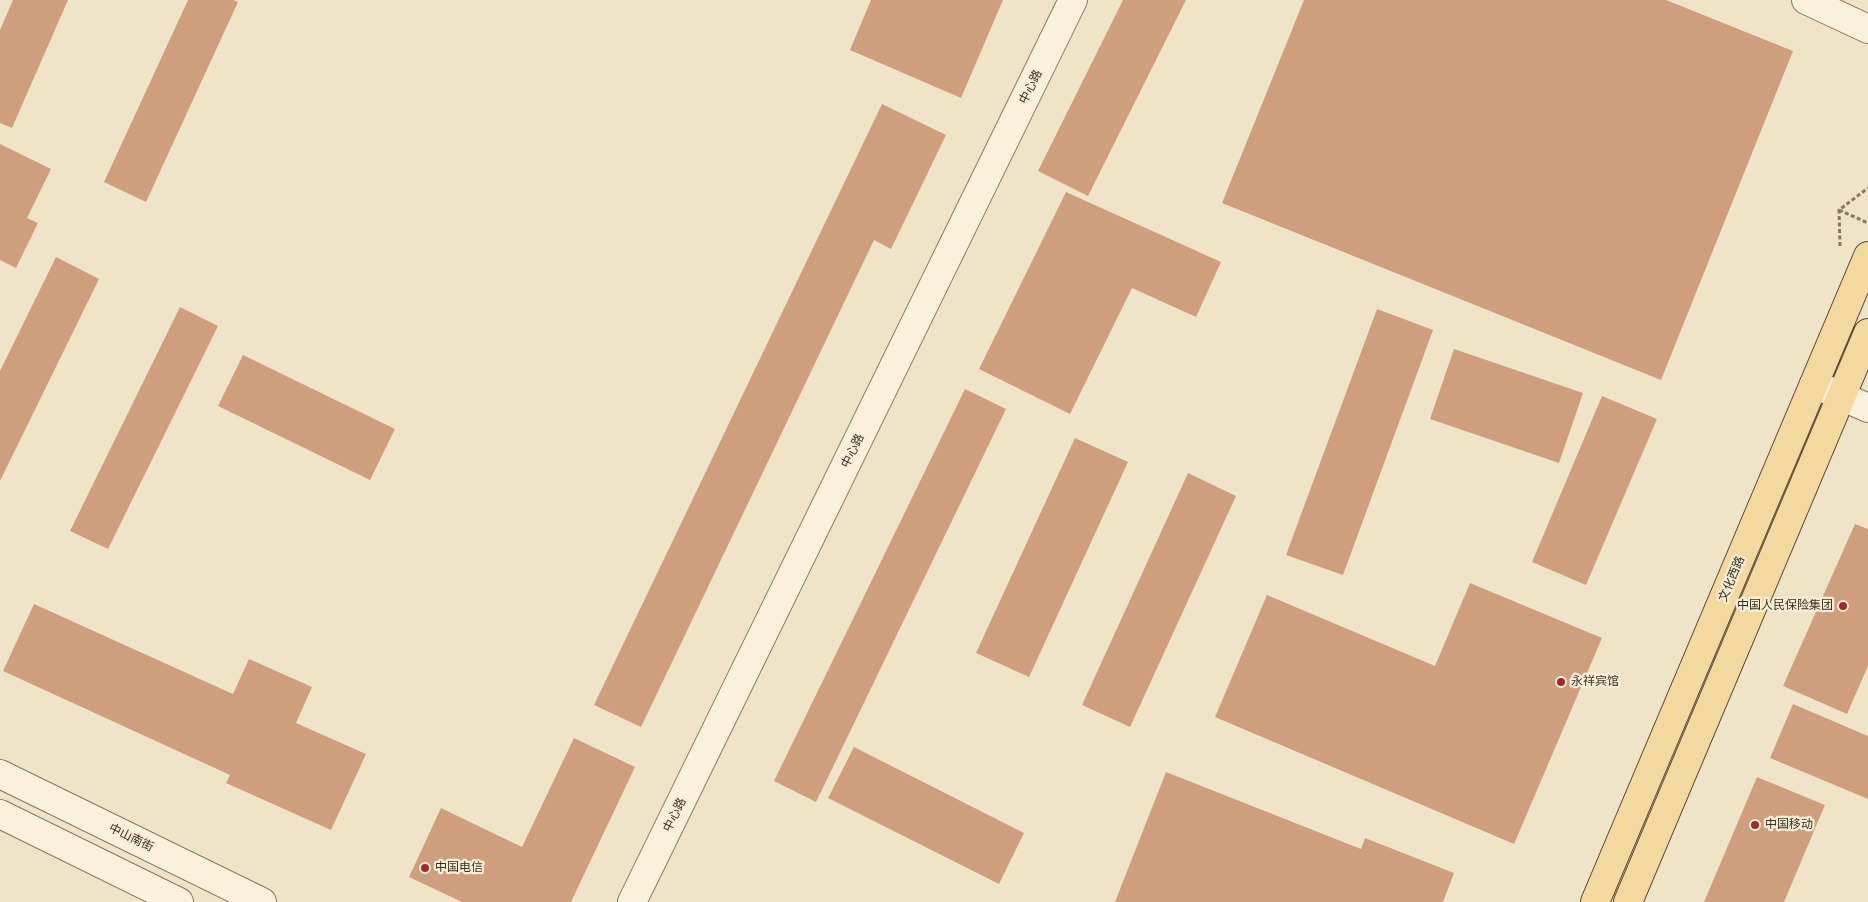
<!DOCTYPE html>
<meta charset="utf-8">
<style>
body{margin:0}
canvas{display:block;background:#f0e4c8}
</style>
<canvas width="1868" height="902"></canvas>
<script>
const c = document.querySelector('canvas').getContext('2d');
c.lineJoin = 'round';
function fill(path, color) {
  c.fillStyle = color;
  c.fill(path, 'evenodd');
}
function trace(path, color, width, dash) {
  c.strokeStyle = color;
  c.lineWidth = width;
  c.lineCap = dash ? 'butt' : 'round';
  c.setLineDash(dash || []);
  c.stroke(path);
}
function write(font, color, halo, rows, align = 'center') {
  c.font = font + ' Bitter,"Noto Sans SC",serif';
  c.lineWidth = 4.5;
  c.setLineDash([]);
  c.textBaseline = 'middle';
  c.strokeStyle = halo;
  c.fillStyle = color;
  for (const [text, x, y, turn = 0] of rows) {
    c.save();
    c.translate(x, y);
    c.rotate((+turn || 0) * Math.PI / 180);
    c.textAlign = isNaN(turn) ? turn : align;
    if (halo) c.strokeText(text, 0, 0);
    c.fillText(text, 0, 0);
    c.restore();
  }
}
fill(new Path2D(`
 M13,0H68L12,128L0,123V30Z
 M188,0H233L238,2L146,202L104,182Z
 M871,0H1003L961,98L850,50Z
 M1123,0H1186L1088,196L1038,171Z
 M1304,0H1666L1793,51L1661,380L1222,203Z
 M882,104L946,135L891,249L874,240L641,727L594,705Z
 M0,144L51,169L27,218L38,223L16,268L0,260Z
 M1066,192L1221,262L1196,317L1132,288L1070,414L979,369Z
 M56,257L99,279L0,481V371Z
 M180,307L218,326L108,549L70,531Z
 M1377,309L1433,330L1343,575L1286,555Z
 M1454,349L1583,393L1559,463L1430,419Z
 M243,355L395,429L370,480L218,406Z
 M965,389L1006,409L816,802L774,781Z
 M1602,396L1657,419L1586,585L1532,562Z
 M1075,438L1128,462L1029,677L976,653Z
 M1188,473L1236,496L1130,727L1082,705Z
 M1855,524L1868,529V666L1847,714L1783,686Z
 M1470,583L1602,638L1514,844L1215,717L1267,595L1435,666Z
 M34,604L233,694L249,659L312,687L296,723L366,754L331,830L226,783L230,775L3,671Z
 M1793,704L1868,736V799L1770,758Z
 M574,738L635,767L571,902H462L409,877L441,808L522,847Z
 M854,747L1024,833L999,884L828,798Z
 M1166,772L1361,849L1365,838L1454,873L1443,902H1115Z
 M1757,777L1825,805L1784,902H1704Z`), '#cf9f7d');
const minor = new Path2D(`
 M1806,0L1868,29
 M1814,384L1868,408
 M0,774L262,902
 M0,814L179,902
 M632,902L1073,0`);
const major = new Path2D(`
 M1595,902L1868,256
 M1628,902L1868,333`);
trace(minor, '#8d765c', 30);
trace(major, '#5b4430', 30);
trace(new Path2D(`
 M1839,210L1868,223
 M1840,246L1839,210L1868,188`), '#8d765c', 3, [4, 2.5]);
trace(minor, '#faf1dc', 28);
trace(major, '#f3d9a0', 28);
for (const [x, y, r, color] of [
 [1843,606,5,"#9e2a2b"],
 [1561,682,5,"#9e2a2b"],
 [1755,825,5,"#9e2a2b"],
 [425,868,5,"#9e2a2b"]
]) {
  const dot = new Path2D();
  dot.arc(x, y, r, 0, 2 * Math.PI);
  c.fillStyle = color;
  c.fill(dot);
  trace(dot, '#f7eed8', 2);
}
write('12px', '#3d2e20', '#f7eed8', [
 ["中心路",1031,87,-64],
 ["中心路",853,451,-64],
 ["文化西路",1732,579,-67],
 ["中心路",675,815,-64],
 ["中山南街",131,838,26]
]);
write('12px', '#3d2e20', '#f7eed8', [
 ["中国人民保险集团",1833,606,"right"],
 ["永祥宾馆",1571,682],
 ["中国移动",1765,825],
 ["中国电信",435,868]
], 'left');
</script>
